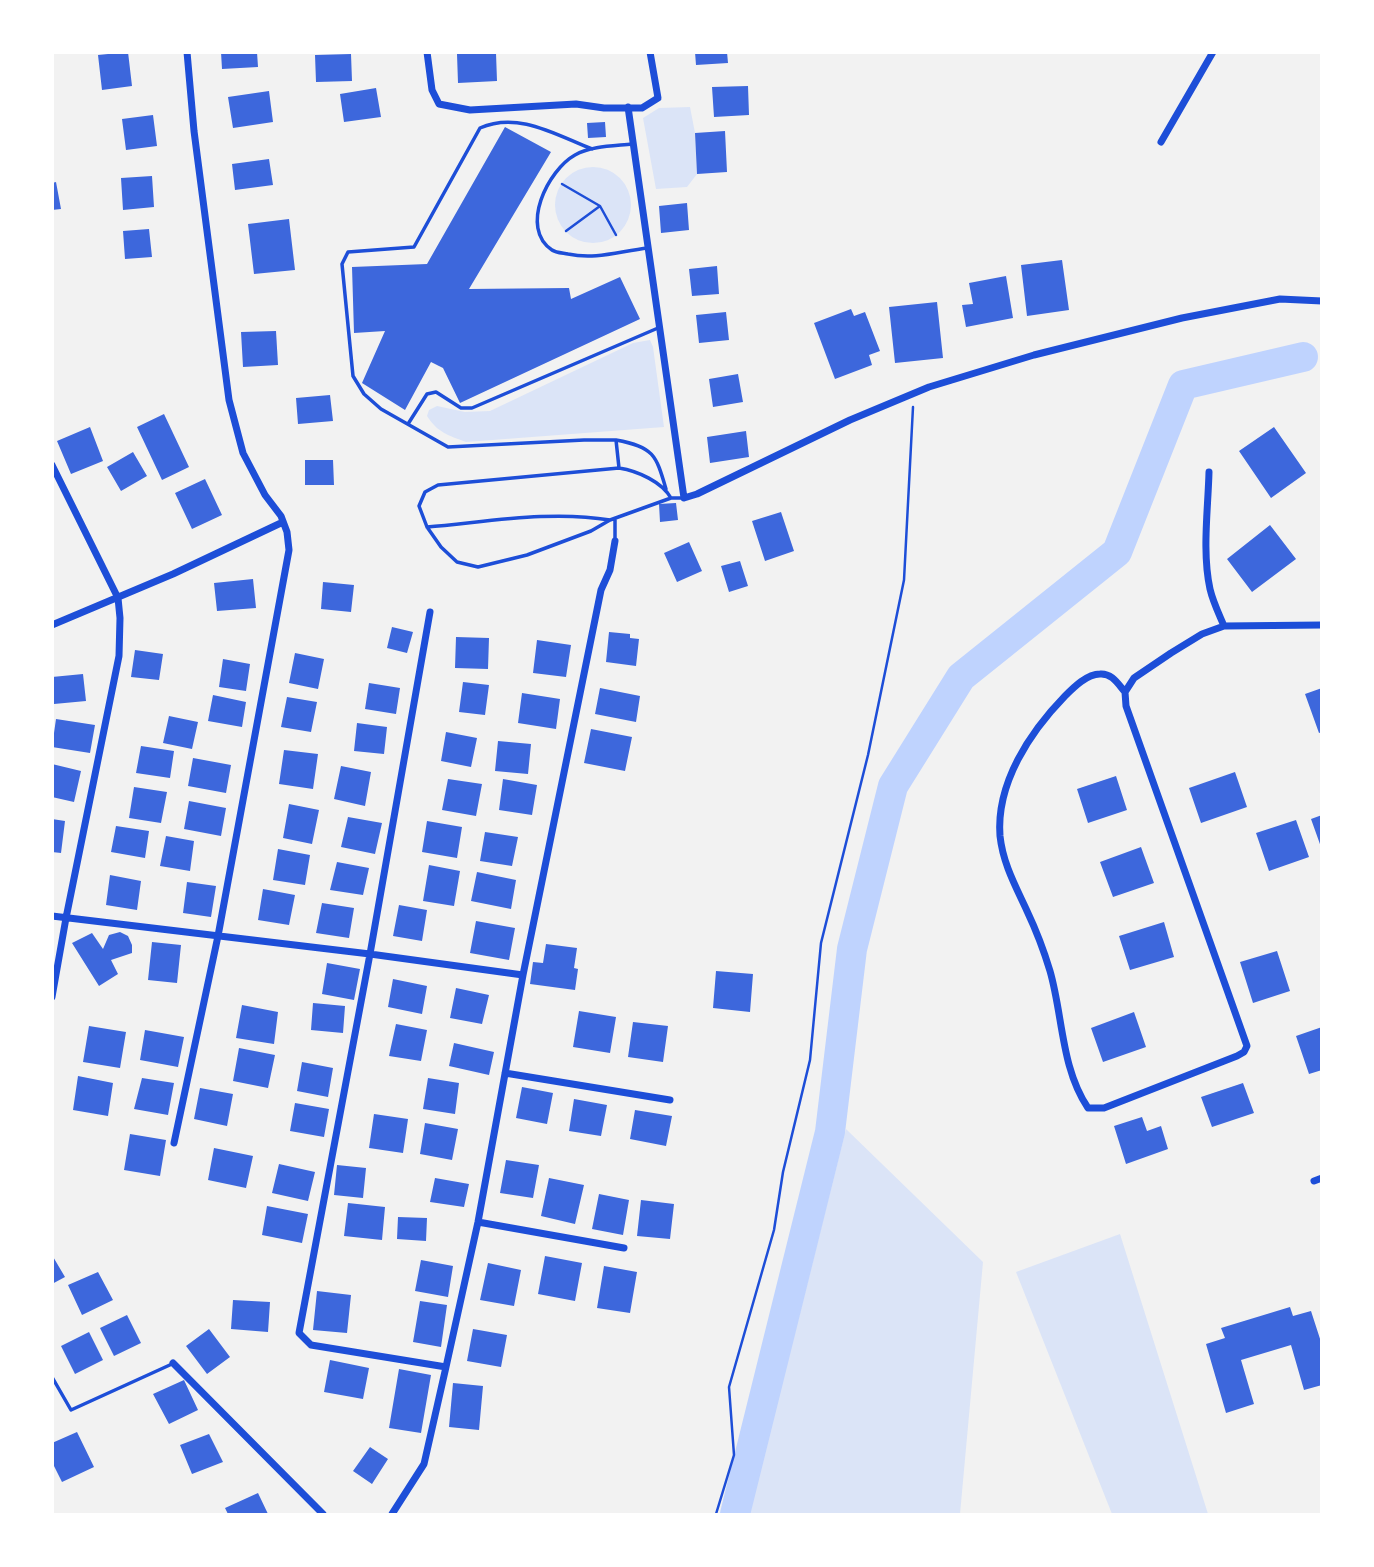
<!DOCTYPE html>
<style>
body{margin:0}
#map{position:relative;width:1374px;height:1567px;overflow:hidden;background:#f2f2f2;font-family:"Noto Sans",sans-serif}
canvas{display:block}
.frame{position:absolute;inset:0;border:54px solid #fff;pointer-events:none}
</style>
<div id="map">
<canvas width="1374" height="1567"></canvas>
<div class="frame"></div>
</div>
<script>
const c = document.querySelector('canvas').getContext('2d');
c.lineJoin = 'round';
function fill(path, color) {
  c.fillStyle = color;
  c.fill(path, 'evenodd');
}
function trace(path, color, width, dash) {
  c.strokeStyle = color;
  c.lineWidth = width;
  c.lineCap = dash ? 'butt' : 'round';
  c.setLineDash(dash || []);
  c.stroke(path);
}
fill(new Path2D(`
 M690,107L695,133L697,174L687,187L656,189L643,118L659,108Z
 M555 205a38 38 0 1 1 76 0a38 38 0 1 1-76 0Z
 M650,340L653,347L664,427L466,442C448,435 438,433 427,416L429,410L437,406L465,412L490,411L633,343Z
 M846,1129L983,1262L960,1514H740L791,1348Z
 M1120,1234L1208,1514H1112L1016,1272Z`), '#dbe4f7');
trace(new Path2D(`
 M735,1514L830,1132L852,949L893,786L961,677L1117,552L1183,385L1303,357`), '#bfd3fe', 30);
fill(new Path2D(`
 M128,52L132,86L102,90L98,55Z
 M221,52H257L258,67L222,69Z
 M695,52H727L728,63L696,65Z
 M496,53L497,81L458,83L457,54Z
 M351,54L352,81L316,82L315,55Z
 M748,86L749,115L714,117L712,87Z
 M376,88L381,117L344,122L340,94Z
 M269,91L273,122L233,128L228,97Z
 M153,115L157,146L126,150L122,119Z
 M605,122L606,137L588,138L587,123Z
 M505,127L551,152L469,289L569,288L571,299L620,277L640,319L460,403L443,368L431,362L405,410L362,383L385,331L354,333L352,267L427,264Z
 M725,131L727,172L697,174L695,133Z
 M269,159L273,185L235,190L232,164Z
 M152,176L154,207L123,210L121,178Z
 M56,182L61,209L52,210V183Z
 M687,203L689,230L661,233L659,206Z
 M289,219L295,270L254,274L248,224Z
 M149,229L152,257L125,259L123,231Z
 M1062,260L1069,310L1027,316L1021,265Z
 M717,266L719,294L692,296L689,269Z
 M1006,276L1013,318L966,327L962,305L973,304L969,283Z
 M937,302L943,358L895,363L889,307Z
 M851,309L854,316L865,312L880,351L869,355L872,365L835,379L814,323Z
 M726,312L729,340L699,343L696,315Z
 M276,331L278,365L243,367L241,332Z
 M738,374L743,402L713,407L709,379Z
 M330,395L333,421L298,424L296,398Z
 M164,414L189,467L162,480L137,427Z
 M90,427L103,461L71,474L57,441Z
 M1274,427L1306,473L1271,498L1239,451Z
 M746,431L749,457L710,463L707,437Z
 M133,452L147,476L121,491L107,467Z
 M305,460H333L334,485H305Z
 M205,479L222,515L192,529L175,493Z
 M676,503L678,520L660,522L659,504Z
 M781,512L794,551L765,561L752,521Z
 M1270,525L1296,559L1252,592L1227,559Z
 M689,542L702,571L677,582L664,553Z
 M740,561L748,586L729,592L721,566Z
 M253,579L256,608L217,611L214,583Z
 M323,582L354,585L351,612L321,609Z
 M392,627L413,632L407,653L387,648Z
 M609,632L630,634V638L639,639L636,666L606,662Z
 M456,637L489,638L488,669L455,668Z
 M537,640L571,645L566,677L533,673Z
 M135,650L163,654L159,680L131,677Z
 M295,653L324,659L318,689L289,683Z
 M223,659L250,664L246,691L219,687Z
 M83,674L86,701L54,704L52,677Z
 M463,682L489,685L485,715L459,712Z
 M369,683L400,688L396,714L365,709Z
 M600,688L640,696L636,722L595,714Z
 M1322,688V732L1319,733L1305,694Z
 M522,693L560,699L556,729L518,723Z
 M213,695L246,702L242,727L208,721Z
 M287,697L317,702L311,732L281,727Z
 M169,716L198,722L192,749L163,743Z
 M56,719L95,725L90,753L52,747Z
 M357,723L387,727L384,754L354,751Z
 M591,729L632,737L625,771L584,763Z
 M446,732L477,738L471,767L441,761Z
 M498,741L531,744L528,774L495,771Z
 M141,746L174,751L170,778L136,773Z
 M284,750L318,754L313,789L279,784Z
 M193,758L231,765L226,793L188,786Z
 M52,764L81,771L74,802L52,797Z
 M341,766L371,772L365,806L334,799Z
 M1235,772L1247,807L1201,823L1189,788Z
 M1116,776L1127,810L1088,823L1077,789Z
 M448,779L482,784L476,816L442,810Z
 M503,779L537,785L532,815L499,810Z
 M134,787L167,792L161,823L129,818Z
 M189,801L226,808L221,836L184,829Z
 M289,804L319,810L312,844L283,838Z
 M1322,815V847H1321L1311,819Z
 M348,817L382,823L375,854L341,847Z
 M52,819L65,821L61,853L52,852Z
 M1296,820L1309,857L1269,871L1256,833Z
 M427,821L462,827L457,858L422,852Z
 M116,826L149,831L145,858L111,852Z
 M485,832L518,837L512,866L480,861Z
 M166,836L194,841L190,871L160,866Z
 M1141,847L1154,883L1113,897L1100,862Z
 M278,849L310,855L305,885L273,880Z
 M337,862L369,868L363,895L330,890Z
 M429,865L460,871L454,906L423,901Z
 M477,872L516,880L511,909L471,901Z
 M110,875L141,881L137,910L106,905Z
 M187,882L216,886L211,917L183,913Z
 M263,889L295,895L289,925L258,920Z
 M322,903L354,908L349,938L316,933Z
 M399,905L427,910L422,941L393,936Z
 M476,921L515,928L509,960L470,953Z
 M1164,922L1174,957L1130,970L1119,936Z
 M120,932L128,936L132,945V953L111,960L118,974L99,986L72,943L92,933L103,949L109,935Z
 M152,942L181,945L177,983L148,980Z
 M546,944L577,948L574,968L578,969L575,990L530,984L533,962L543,963Z
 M1277,951L1290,991L1253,1003L1240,962Z
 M327,963L360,969L354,1000L322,994Z
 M716,971L753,974L750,1012L713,1008Z
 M393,979L427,986L422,1014L388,1007Z
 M456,988L489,995L482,1024L450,1018Z
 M313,1003L345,1006L343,1033L311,1030Z
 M242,1005L278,1012L274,1044L236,1038Z
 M579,1011L616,1017L610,1053L573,1047Z
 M1134,1012L1146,1047L1103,1062L1091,1028Z
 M633,1022L668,1026L663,1062L628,1057Z
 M396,1024L427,1030L421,1061L389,1056Z
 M89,1026L126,1032L120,1068L83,1062Z
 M1322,1027V1070L1309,1074L1296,1036Z
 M145,1030L184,1037L178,1067L140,1060Z
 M454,1043L494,1052L489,1075L449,1066Z
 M239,1048L275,1055L268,1088L233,1081Z
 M302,1062L333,1068L328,1097L297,1091Z
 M78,1076L113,1083L108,1116L73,1110Z
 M142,1078L174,1083L168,1115L134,1109Z
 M428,1078L459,1083L455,1114L423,1109Z
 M1243,1083L1254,1113L1212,1127L1201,1097Z
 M522,1087L553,1093L547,1124L516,1118Z
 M200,1088L233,1094L227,1126L194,1119Z
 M574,1099L607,1105L601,1136L569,1131Z
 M295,1103L329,1109L324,1137L290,1131Z
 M635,1110L672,1116L666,1146L630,1139Z
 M374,1114L408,1119L403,1153L369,1148Z
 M1142,1117L1147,1131L1161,1126L1168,1149L1126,1164L1114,1126Z
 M425,1123L458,1129L452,1160L420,1154Z
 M130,1134L166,1140L160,1176L124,1170Z
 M214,1148L253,1156L246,1188L208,1180Z
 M506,1160L539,1165L533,1198L500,1193Z
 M279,1164L315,1172L308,1201L272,1193Z
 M337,1165L366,1168L363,1198L334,1195Z
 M435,1178L469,1184L464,1207L430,1202Z
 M549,1178L584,1185L575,1224L541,1216Z
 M599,1194L629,1200L623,1235L592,1229Z
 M641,1200L674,1204L670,1239L637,1236Z
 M348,1203L385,1207L382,1240L344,1236Z
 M267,1206L308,1214L302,1243L262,1235Z
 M398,1217L427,1218L426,1241L397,1239Z
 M52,1255L65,1277L52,1284Z
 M545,1256L582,1263L575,1301L538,1294Z
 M421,1260L453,1266L448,1297L415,1291Z
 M488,1263L521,1270L514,1306L480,1300Z
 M604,1266L637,1272L630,1313L597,1308Z
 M98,1272L113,1300L82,1315L68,1285Z
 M317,1291L351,1295L347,1333L313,1330Z
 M233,1300L270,1302L268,1332L231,1329Z
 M420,1301L447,1305L441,1347L413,1342Z
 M1290,1307L1293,1316L1311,1311L1322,1345V1385L1304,1390L1291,1345L1241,1360L1254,1404L1226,1413L1206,1344L1225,1338L1221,1328Z
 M127,1315L141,1343L114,1356L100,1328Z
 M209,1329L230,1357L207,1374L186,1346Z
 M473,1329L507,1335L501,1367L467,1361Z
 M89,1332L103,1360L75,1374L61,1346Z
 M330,1360L369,1368L363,1399L324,1392Z
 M399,1369L431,1375L421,1433L389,1428Z
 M184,1380L198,1410L169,1424L153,1394Z
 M453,1383L483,1386L479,1430L449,1427Z
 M77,1432L94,1467L62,1482L52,1462V1443Z
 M209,1434L223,1462L192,1474L180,1445Z
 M370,1447L388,1459L372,1484L353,1471Z
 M258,1493L268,1514H228L225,1508Z`), '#3d67dc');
trace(new Path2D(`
 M562,184L600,206L616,235
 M566,231L600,206
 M716,1514L734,1455L729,1387L774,1230L783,1172L810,1060L821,943L868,755L904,580L913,407`), '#1d4ed8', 2.5);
trace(new Path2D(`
 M632,144C614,146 591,146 575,155C548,170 519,228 552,250C556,253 564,253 568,254C596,260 620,251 648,248
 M592,149C556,135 518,111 480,128L414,247L348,252L342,264L353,376L364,394L381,409L448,447L584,440H616L619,468
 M408,424L427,394L436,392L461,408H472L658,328
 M616,440C654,447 656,455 666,489
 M671,498C662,482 638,471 619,468L438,485L425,492L419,506L427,527L441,547L457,562L478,567L527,555L591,531L610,520L671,498H683
 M427,527C487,522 550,510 610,520
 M615,539V519
 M52,1377L71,1410L172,1364`), '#1d4ed8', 3.5);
trace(new Path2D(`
 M427,52L432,90L439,104L470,110L576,104L604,108H642L658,98L650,52
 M628,107L684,498L697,494L850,420L929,387L1034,355L1182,318L1280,299L1322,301
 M1161,142L1213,52
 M52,465L118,598L120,618L119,656L66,918L52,997
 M1209,472C1208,510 1202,552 1210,589C1213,602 1219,614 1224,626
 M430,612L370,954L299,1333L311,1345L446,1367
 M52,625L173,574L283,522
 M1125,692C1118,684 1112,673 1100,674C1087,674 1074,687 1065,696C1030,732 996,783 1000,836C1003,864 1016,887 1027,911C1036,930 1044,951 1050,971C1063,1016 1061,1068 1088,1108H1104L1237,1056L1244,1052L1247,1046L1126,706L1125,692L1134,678L1171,653L1202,634L1224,626L1322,625
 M52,916L370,954L523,975
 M505,1073L670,1100
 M174,1143L218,936L289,550L287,532L281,516L265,495L243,453L229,400L194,131L187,52
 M1314,1181L1322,1178
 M478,1222L624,1248
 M173,1363L323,1514
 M392,1514L424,1464L446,1367L478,1222L523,975L601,590L610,570L615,541`), '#1d4ed8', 7);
</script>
